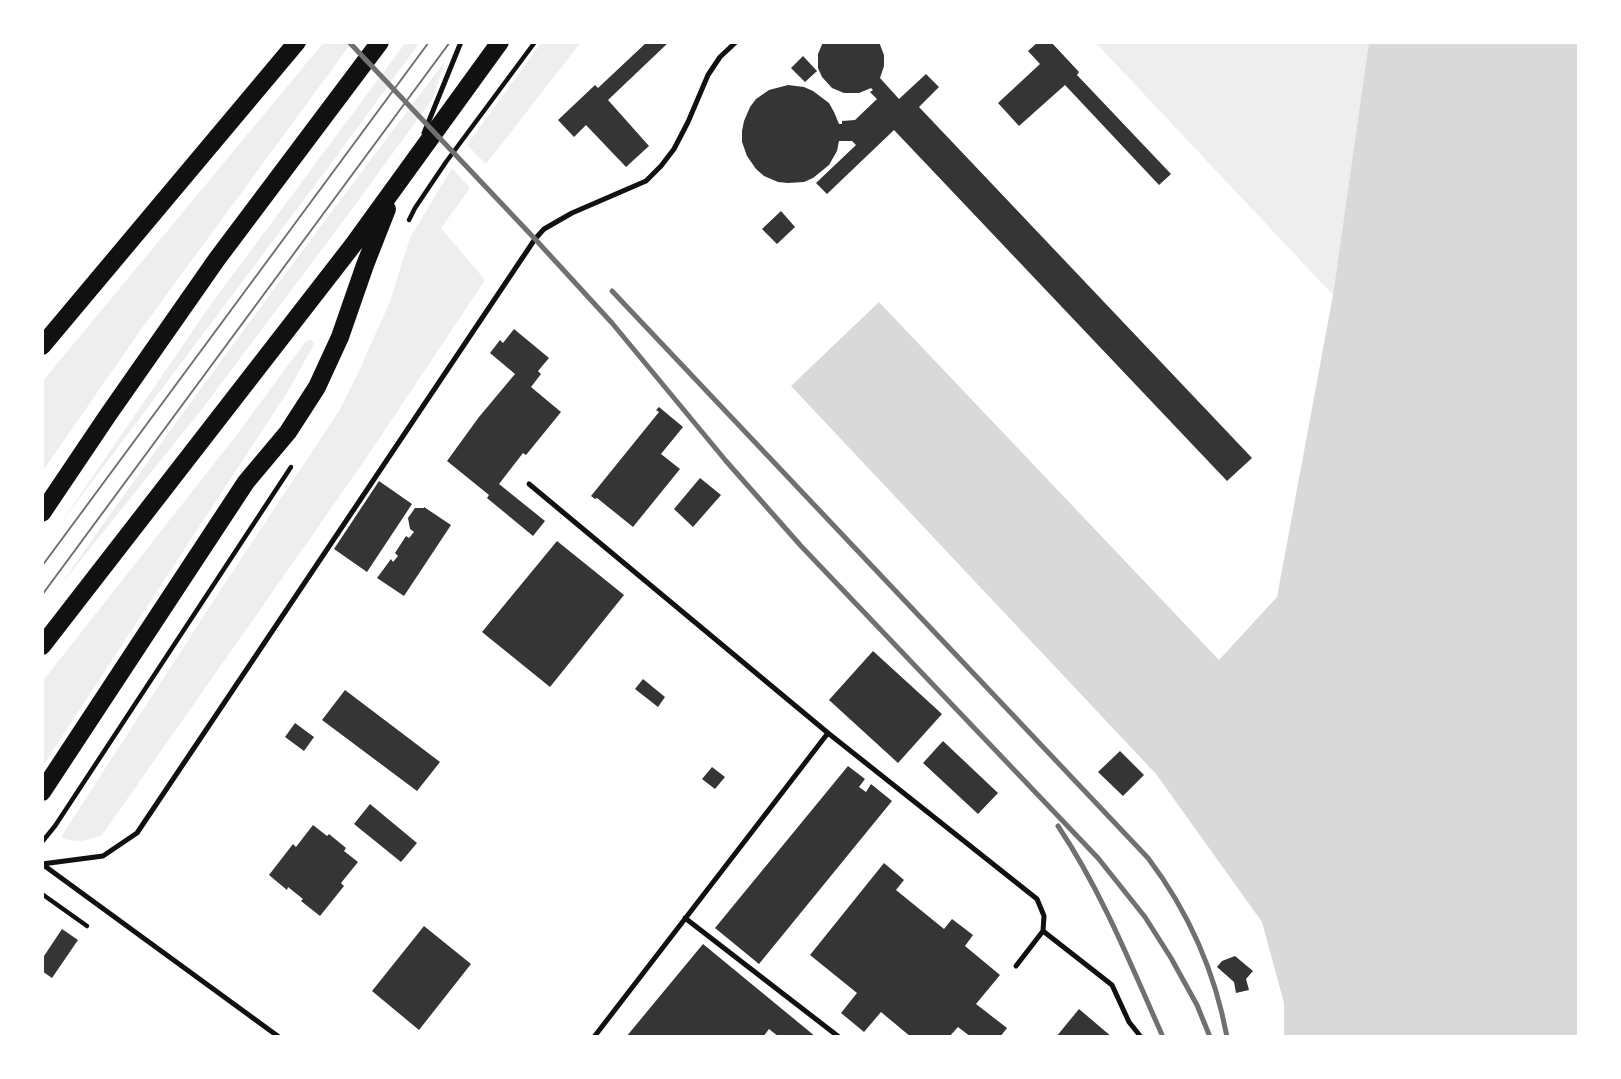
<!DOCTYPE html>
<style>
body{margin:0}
#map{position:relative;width:1621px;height:1079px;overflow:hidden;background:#fff;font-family:Figtree,sans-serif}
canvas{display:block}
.frame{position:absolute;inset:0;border:44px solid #fff;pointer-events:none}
</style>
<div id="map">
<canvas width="1621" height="1079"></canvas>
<div class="frame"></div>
</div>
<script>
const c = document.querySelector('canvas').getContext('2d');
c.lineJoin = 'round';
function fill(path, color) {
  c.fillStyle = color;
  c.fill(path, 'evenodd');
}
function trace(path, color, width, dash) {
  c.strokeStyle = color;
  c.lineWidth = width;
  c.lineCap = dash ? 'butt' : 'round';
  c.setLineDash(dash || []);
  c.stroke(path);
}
fill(new Path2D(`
 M324,42H352L142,328L42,472V382Z
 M406,42H420L333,161L58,527L214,300Z
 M542,42H581L486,164L467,145Z
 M1095,42H1369L1333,295Z
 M445,61L433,98L344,220L202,409L59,587C183,409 314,235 445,61Z
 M452,168L470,188L441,228L485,280L360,467L102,835C86,841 78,844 61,837L216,597L339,411L357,375L389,304L410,238Z
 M311,340L314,342L313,346L288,391L42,767V682L232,441L306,341Z`), '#eee');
fill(new Path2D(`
 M1369,42H1579V1037H1284V1003L1262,922L1156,774L791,386L879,302L1219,660L1277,597L1333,295Z`), '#d9d9d9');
fill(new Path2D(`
 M647,42H669L608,100L649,146L626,167L586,125L574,137L558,120L595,85L598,88Z
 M823,42H879L884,55V66L880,78L899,99L926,74L939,87L919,107L1252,458L1227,481L894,130L827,194L816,183L856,145L852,141H839L837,151L829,165L813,178L804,182L788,183L778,182L764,176L756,169L747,156L742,142V131L744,121L750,107L756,99L769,90L788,85L804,87L813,91L829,103L834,112L839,124H842V121L855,120L877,99L870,92L873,90L871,88L859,93H844L832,88L822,77L818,68V54Z
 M1038,42H1051L1079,72L1077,75L1171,174L1159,185L1065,85L1019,126L998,103L1040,64L1028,51Z
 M803,56L817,71L805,82L791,68Z
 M781,211L795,227L777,244L762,229Z
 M514,329L549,358L538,371L541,374L531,387L561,412L526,455L523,453L499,484L545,521L533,536L487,498L489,495L447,461L479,417L515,374L490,353L500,340L503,343Z
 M659,407L683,427L661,454L680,469L633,527L597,498L595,499L591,496L659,412L656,410Z
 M700,478L721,495L693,527L674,509Z
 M379,481L412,504L367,572L334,549Z
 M424,507L451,525L404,596L377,578L391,559L393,562L398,556L395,553L406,536L409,538L414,532L410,529L408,518L415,508H424Z
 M557,541L624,595L550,687L482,632Z
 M873,651L942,714L898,763L829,700Z
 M643,679L665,697L658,707L635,689Z
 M345,690L440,762L417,791L322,720Z
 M295,723L314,737L304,751L285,737Z
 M943,741L998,793L978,814L923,763Z
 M1120,751L1144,775L1123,796L1098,772Z
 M848,766L865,779L859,787L866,792L871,784L892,801L759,964L715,928Z
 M712,767L725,777L715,789L702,779Z
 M370,804L417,843L401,862L354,824Z
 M313,825L327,836L329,834L346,848L344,851L358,862L341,883L344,886L320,916L301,901L303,899L288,887L287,890L269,875L293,844L296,847Z
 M884,863L904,880L896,890L944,929L952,919L973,935L965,946L1000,975L976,1004L1007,1028L1000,1037H971L958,1027L949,1037H911L881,1012L864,1032L841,1013L857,993L810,955Z
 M424,926L471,964L419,1030L372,991Z
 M62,929L78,940L52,978L42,971V959Z
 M703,944L816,1037H779L769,1029L763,1037H626Z
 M1235,956L1253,971L1246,979L1249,990L1236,993L1234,982L1217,967L1222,961Z
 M1079,1009L1112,1037H1056Z`), '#353535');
trace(new Path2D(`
 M409,220L415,208L446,162L535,42
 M42,842L55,826L291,467
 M42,894L87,926`), '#111', 4.5);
trace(new Path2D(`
 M424,133L461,42
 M529,484L828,733L594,1037
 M828,733L1037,899L1044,916L1043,931L1016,966
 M42,864L103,856L137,833L535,239L544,229L572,213L646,181L661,166L674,149L688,122L708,75L720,57L736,42
 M42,864L279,1037
 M685,918L839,1037
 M1043,931L1112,985L1129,1022L1141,1037`), '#111', 5);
trace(new Path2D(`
 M42,346L297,42
 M42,513L108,415L217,259L380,42
 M42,646L353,245L500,42
 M42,792L246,482L288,432L317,387L340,337L365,265L387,209`), '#111', 18);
trace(new Path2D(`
 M42,566L429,42
 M42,595L450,42`), '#707070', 2);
trace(new Path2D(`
 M349,42L535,239L612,323L726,461L801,546L1098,858L1145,917L1171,958L1197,1005L1210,1037
 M612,291L1148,858C1188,911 1215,972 1227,1037
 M1058,826C1102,892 1131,965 1163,1037`), '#707070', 5);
</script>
